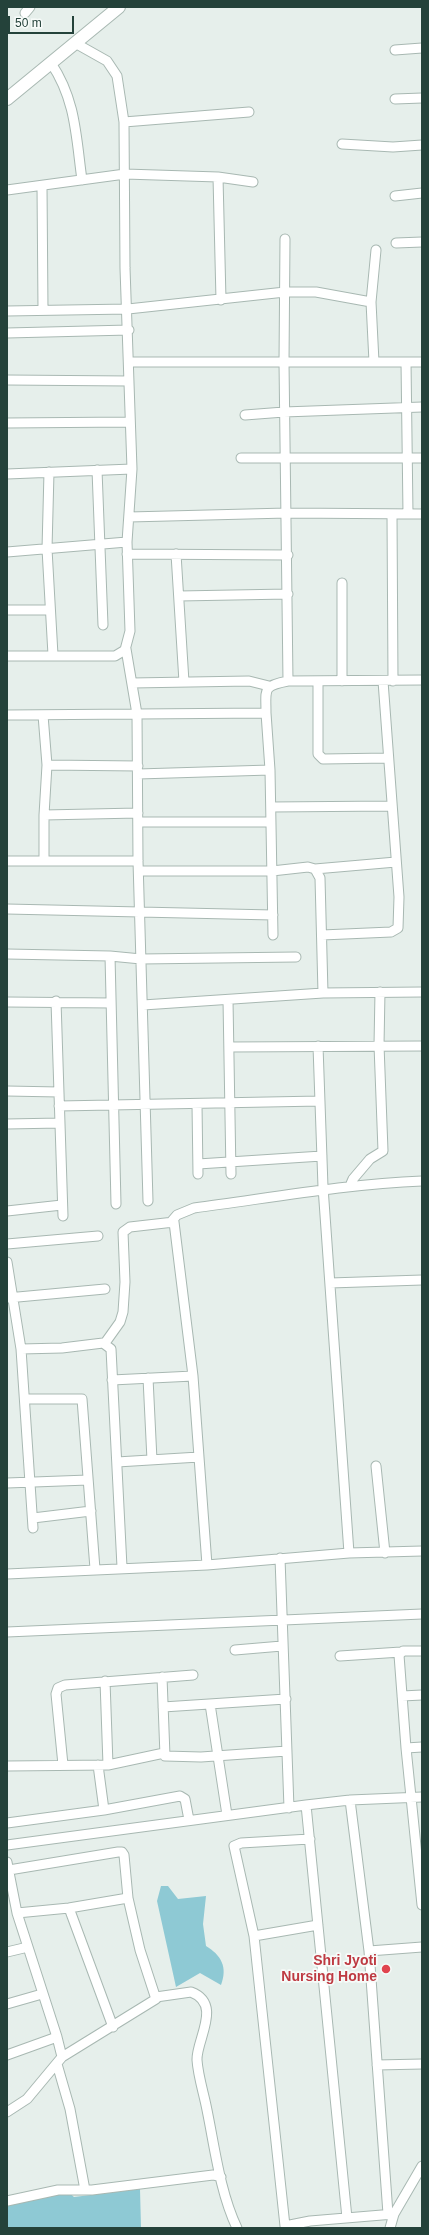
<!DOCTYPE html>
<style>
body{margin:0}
#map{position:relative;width:429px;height:2235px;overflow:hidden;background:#e6efeb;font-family:Helvetica,sans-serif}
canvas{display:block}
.frame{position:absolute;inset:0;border:8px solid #24423a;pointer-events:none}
.scale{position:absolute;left:8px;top:16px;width:66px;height:18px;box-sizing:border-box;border:2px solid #24423a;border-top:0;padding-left:5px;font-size:12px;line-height:14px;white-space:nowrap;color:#24423a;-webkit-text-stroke:3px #f7fbf9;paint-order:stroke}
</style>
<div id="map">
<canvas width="429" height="2235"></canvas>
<div class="frame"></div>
<div class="scale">50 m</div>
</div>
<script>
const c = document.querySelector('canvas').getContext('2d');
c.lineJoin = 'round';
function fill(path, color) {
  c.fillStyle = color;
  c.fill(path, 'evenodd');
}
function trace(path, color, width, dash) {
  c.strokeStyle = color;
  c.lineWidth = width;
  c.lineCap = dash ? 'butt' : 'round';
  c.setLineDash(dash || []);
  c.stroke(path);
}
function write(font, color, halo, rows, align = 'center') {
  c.font = font + ' Helvetica,sans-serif';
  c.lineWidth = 3.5;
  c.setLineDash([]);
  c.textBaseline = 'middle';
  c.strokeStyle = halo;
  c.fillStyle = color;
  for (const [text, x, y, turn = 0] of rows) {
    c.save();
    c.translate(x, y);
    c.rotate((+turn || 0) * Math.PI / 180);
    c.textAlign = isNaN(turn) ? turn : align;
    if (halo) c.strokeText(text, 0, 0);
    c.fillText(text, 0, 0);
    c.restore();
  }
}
fill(new Path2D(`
 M161,1886H168L178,1899L206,1896L203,1924L206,1946C221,1955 228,1967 221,1985L200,1973L176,1987L157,1901Z
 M140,2189L141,2228H7V2203L67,2191L74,2197Z`), '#8ec9d4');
const minor = new Path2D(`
 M25,13L30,7
 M395,50L422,48
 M51,63C76,100 76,137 82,180
 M395,99L422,98
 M124,122L249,112
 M342,144L393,147L422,145
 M218,177L221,300
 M42,186L43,310
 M7,190L125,174L218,177L253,182
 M395,196L422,193
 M285,239L284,362L288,681
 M396,243L422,242
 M7,311L128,309L285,292H316L371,302
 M7,333L129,330
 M130,362H422
 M374,362L371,302L376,250
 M406,362L408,514
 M7,380L129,381
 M245,415L284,412L422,407
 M7,423L129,422
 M241,458H422
 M97,470L103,625
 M49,472L47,549L53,655
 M7,474L132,469
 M392,514L393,681
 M129,517L287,513L422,514
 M7,552L127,542
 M127,554L288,555
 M176,554L184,682
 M342,583V681
 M179,596L288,594
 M7,610H50
 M126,649L137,714L138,861L148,1201
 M7,656H115L125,650L130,631L127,542L132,469L125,268L124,122L117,76L107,61L75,43
 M318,681V754L323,759L388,758
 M132,683L249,681L269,686
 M266,713L270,770L273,935
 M7,715L266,713C266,689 262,686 288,681L422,680
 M43,715L47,765L44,815V861
 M47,765L138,766
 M138,774L270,770
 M271,807L391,806
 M44,815L138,813
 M138,822H271
 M7,861H138
 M315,869L396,862
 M139,871H272L308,867L315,869L320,878L323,993
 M7,909L273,915
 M322,935L391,932L398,928L399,897L383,681
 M7,954L110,956L141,959L296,957
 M110,956L116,1204
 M228,1000L231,1174
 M56,1001L63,1216
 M7,1002L111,1003
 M143,1005L323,993L422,992
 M318,1046L323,1187L349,1553
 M229,1047L422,1046
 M7,1091L59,1092
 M197,1105L198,1174
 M59,1106L320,1101
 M7,1124L60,1123
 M198,1164L322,1156
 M350,1186L353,1179L370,1159L383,1151L379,1045L380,992
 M7,1211L62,1205
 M171,1222L177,1215L194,1208C270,1198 346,1184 422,1181
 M7,1244L98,1236
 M7,1262L21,1349L33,1528
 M330,1283L422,1280
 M7,1298L105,1289
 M105,1343L120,1322L123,1312L125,1282L123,1232L130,1227L174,1222L193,1376L207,1565
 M21,1349L62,1348L103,1343L111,1349L122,1567
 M148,1378L152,1460
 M112,1380L193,1376
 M25,1399H82L95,1569
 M117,1462L199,1457
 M376,1466L385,1553
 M7,1483L88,1480
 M33,1518L91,1511
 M280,1558L289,1808
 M7,1574L207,1565L349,1553L422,1551
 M7,1632L422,1614
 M235,1650L282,1646
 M422,1651H403L399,1655L406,1748L422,1905
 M340,1656L401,1652
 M162,1677L165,1756L201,1757L287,1751
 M105,1681L108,1765
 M402,1696L422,1695
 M210,1704L227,1815
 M163,1707L286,1699
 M406,1748L422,1747
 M63,1765L56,1694L58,1688L65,1685L193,1675
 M98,1765L104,1810
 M7,1766L108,1765L164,1753
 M350,1800L369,1951L388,2214
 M306,1805L347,2218
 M7,1823L104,1810L180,1796L185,1799L189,1820
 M310,1839L241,1843L234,1846L254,1936L285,2226L310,2221L394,2214
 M7,1845L306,1805L350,1800L422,1797
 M7,1862L17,1913L57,2037L62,2057L27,2099L7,2112
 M9,1870L118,1852H122L124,1855L128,1898L140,1950L156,1999L62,2057
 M69,1908L113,2027
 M17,1913L69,1908L128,1898
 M254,1936L318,1925
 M369,1951L422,1947
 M7,1952L28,1947
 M156,1997L191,1992C223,2004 196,2040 197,2060C198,2076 204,2094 207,2110C215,2149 220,2192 237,2228
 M7,2004L42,1994
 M7,2055L57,2037
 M57,2064L70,2109L85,2190
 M377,2065L422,2064
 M7,2201L58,2190H92L213,2175L221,2177
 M390,2228L394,2214L422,2166`);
const tertiary = new Path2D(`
 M7,99L119,7`);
trace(minor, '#a8b8b2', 11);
trace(tertiary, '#a8b8b2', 14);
trace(minor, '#fff', 9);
trace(tertiary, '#fff', 12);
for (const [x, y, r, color] of [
 [386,1969,5,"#e0444e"]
]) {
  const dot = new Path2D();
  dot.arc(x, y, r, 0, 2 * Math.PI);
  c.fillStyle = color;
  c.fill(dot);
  trace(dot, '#f7fbf9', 1.5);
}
write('bold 14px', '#be3a42', '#f7fbf9', [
 ["Shri Jyoti",377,1961],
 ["Nursing Home",377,1977]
], 'right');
</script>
